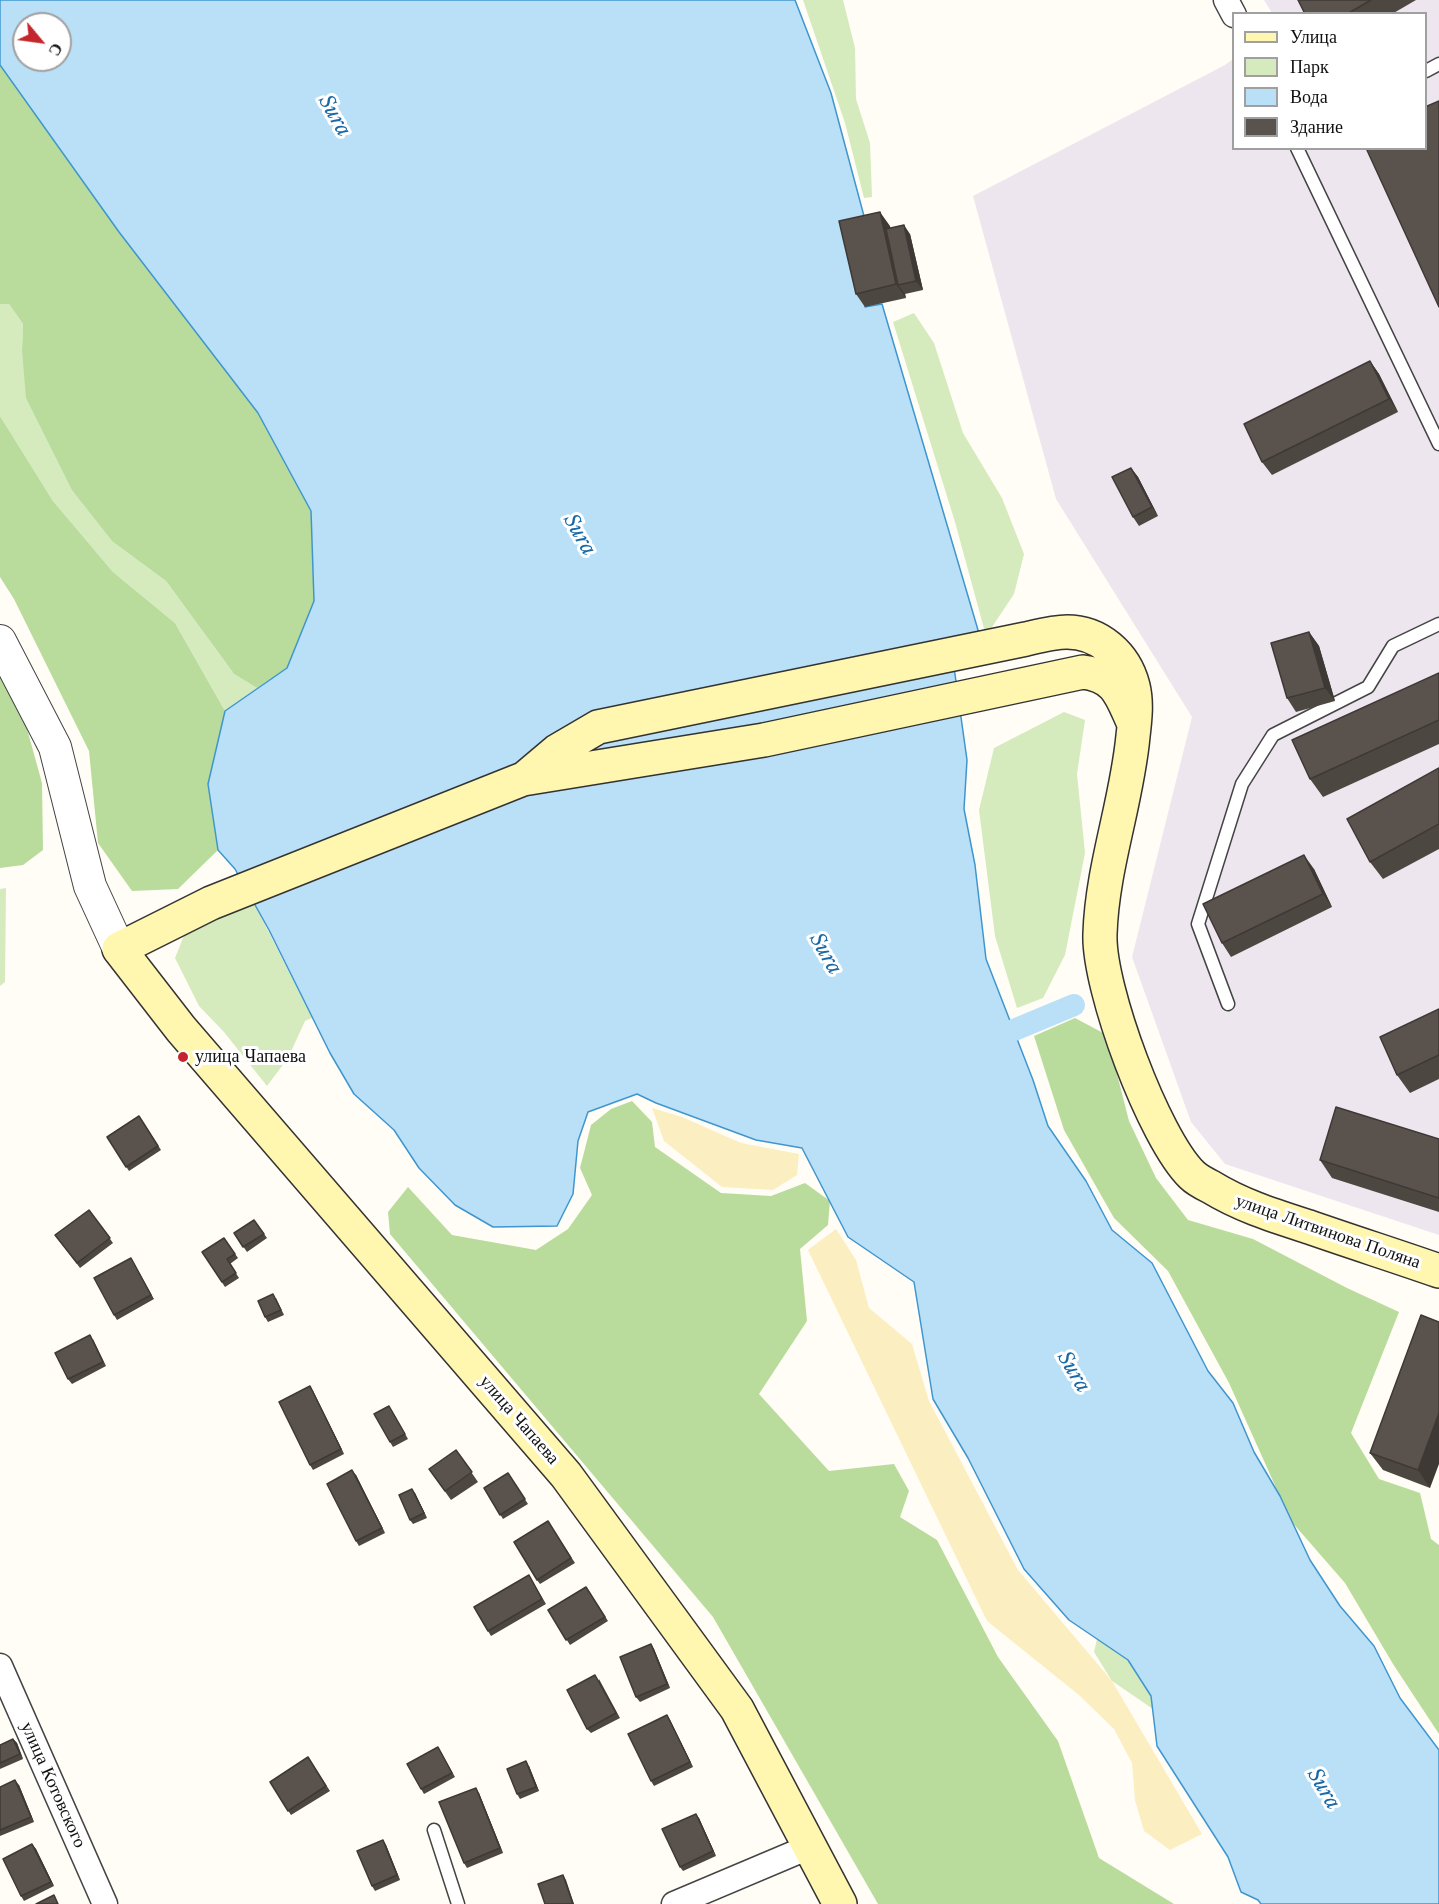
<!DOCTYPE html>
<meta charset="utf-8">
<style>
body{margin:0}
#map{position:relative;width:1439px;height:1904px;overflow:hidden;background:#fffdf5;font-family:"Libre Baskerville",serif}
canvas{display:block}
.legend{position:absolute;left:1232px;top:12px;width:195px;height:138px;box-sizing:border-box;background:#fff;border:2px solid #a0a0a0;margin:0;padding:8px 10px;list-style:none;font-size:18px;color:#111}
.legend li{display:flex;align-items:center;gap:12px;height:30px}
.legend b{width:30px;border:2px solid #a0a0a0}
.north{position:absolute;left:12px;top:12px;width:60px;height:60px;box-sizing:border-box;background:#fff;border:2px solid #a0a0a0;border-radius:50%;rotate:119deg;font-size:16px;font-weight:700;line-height:24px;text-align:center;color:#111}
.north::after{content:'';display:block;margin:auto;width:21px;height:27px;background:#c4262e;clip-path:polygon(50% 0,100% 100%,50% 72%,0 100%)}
</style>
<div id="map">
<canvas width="1439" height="1904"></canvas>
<ul class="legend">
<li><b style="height:8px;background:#fff6b0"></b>Улица</li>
<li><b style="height:16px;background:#d5ebbd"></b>Парк</li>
<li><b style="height:16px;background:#b9e0f7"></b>Вода</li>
<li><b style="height:16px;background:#5a524d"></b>Здание</li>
</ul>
<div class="north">С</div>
</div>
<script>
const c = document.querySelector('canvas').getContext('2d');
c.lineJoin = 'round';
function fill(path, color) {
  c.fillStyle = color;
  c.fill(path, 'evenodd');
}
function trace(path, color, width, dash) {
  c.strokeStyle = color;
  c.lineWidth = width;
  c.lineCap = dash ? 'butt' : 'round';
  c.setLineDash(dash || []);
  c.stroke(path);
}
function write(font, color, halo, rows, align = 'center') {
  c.font = font + ' "Libre Baskerville",serif';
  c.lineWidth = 6;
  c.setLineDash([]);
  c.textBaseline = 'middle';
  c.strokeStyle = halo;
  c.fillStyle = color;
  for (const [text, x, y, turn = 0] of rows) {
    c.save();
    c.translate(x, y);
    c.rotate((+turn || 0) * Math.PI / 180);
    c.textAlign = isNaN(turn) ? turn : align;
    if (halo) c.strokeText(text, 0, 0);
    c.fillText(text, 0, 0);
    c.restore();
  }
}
fill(new Path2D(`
 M1264,0H1439V1235L1225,1164L1191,1122L1132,957L1192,717L1056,499L973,196L1225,65L1233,59L1234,148H1426V14L1272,13Z`), '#eee6ef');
fill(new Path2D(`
 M803,0H843L855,48L856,99L870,143L872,197L864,198L845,123Z
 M0,283L9,304L23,324L22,350L113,542L166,581L234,674L257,688L225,711L175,623L113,572L53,501L0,416Z
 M914,313L934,343L963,433L1002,498L1024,554L1014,594L986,636L955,522L893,322Z
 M1064,712L1085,720L1077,774L1085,853L1065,955L1043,998L1017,1008L995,936L979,810L994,748Z
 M6,888L5,982L0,986V889Z
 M253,901L312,1018L305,1021L288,1058L267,1086L224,1032L199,1006L175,958L185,933Z
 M1097,1639L1127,1659L1151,1696L1153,1709L1112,1681L1094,1652Z`), '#d5ebbd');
fill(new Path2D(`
 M0,65L119,232L258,413L311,511L314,601L287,668L257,688L234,674L166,581L113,542L72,490L26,398L22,350L23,324L9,304H0Z
 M0,416L53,501L113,572L175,623L225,711L208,784L218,850L178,889L132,891L98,843L89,751L14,599L0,577Z
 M0,660L14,682L42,783L43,850L23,865L0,868Z
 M1075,1018L1107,1035L1129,1121L1156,1178L1188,1220L1253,1239L1347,1288L1399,1312L1351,1433L1379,1479L1420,1493L1431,1539L1439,1545V1734L1393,1664L1345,1583L1291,1521L1229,1383L1168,1271L1114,1218L1064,1130L1034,1036Z
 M632,1101L652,1122L655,1147L721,1193L771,1196L805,1183L830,1201L828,1225L800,1249L807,1321L759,1394L829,1471L894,1464L909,1491L900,1517L937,1540L998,1657L1058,1741L1099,1858L1174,1904H878L713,1617L390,1234L388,1212L408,1187L452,1235L536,1250L568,1229L592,1195L580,1168L591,1125L611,1109Z`), '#b9dc9c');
fill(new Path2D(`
 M652,1108L682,1117L741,1143L799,1154L797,1175L773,1190L722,1187L664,1141Z
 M836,1229L856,1260L869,1308L912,1344L929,1401L1018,1570L1112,1681L1202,1834L1170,1850L1144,1831L1135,1800L1132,1763L1114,1729L1079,1695L987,1621L808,1250Z`), '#fbeec1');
const water = new Path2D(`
 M0,0H795L831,93L868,231L865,307L882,304L983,647L952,653L967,760L964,809L975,865L986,959L1033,1080L1048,1126L1086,1181L1112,1230L1152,1263L1208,1371L1233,1403L1254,1452L1280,1496L1310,1560L1340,1606L1374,1646L1400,1698L1439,1750V1904H1261L1258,1900L1241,1892L1228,1857L1157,1746L1151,1696L1128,1660L1069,1620L1024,1569L968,1458L933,1399L914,1282L848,1237L802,1148L756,1140L656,1103L637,1094L588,1112L578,1141L573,1194L557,1226L493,1227L455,1205L419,1168L394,1130L354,1094L330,1053L269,930L235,869L218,850L208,784L225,711L287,668L314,601L311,511L258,413L119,232L0,65ZM24,24H60V60H24Z`);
fill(water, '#b9e0f7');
trace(water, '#3f96cf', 1.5);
trace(new Path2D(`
 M1014,1030L1074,1005`), '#b9e0f7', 22);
const service = new Path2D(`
 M1426,71L1439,64
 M1297,148L1439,444
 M1228,1004L1198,924L1242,784L1273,735L1368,687L1393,646L1439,624
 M434,1830L458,1904`);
const minor = new Path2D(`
 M1226,0L1234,15
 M0,1666L105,1904
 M674,1904L809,1847`);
const tertiary = new Path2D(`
 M0,641L55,747L90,886L119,949`);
const secondary = new Path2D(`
 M525,778L557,751L598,727L1026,639C1039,636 1054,632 1067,632C1099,632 1125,655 1133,686C1137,702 1135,719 1133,736C1127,802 1102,867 1100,934C1098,988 1154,1138 1192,1175C1197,1180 1205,1184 1211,1187C1242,1206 1275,1216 1309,1227C1352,1242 1396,1256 1439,1271
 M840,1904L737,1709L566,1475L181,1029L119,949L211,903L523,779L764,740L1083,672C1118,677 1121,696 1134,724`);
trace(service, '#444', 15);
trace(minor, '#444', 27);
trace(tertiary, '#444', 34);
trace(secondary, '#333', 36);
trace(service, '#fff', 12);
trace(minor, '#fff', 24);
trace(tertiary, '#fff', 32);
trace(secondary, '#fff6b0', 33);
fill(new Path2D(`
 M1298,0H1416L1392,14H1305Z
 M890,226V228L910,234L923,290L905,294L906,298L865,307L856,294Z
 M1370,361L1379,374L1398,412L1272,475L1262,462Z
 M1131,468L1138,477L1158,516L1139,526L1133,517Z
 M1309,632L1319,646L1335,701L1296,712L1287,698Z
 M1439,673V744L1323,797L1310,779Z
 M1439,768V849L1383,879L1370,862Z
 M1314,869L1332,907L1231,957L1222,943Z
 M1439,1009V1079L1410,1093L1397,1075Z
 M139,1116L161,1150L129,1171L107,1137Z
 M1439,1139V1212L1332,1178L1320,1160Z
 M89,1210L113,1243L80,1268L55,1235Z
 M254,1220L267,1238L247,1252L234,1233Z
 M224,1238L238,1258L230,1264L239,1278L225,1287L202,1252Z
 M134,1263L154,1299L117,1320L114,1315Z
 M276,1298L284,1315L268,1322L265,1317Z
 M1439,1322L1430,1488L1383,1470L1370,1453Z
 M93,1339L106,1366L72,1384L68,1379Z
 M310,1386L313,1391L344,1454L313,1470L310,1465Z
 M392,1411L408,1439L393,1447L390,1442Z
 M456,1450L478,1482L451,1500L429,1469Z
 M508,1473L528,1504L503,1519L484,1488Z
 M356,1475L385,1533L359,1546L356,1541Z
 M415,1493L427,1518L413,1524L410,1520Z
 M548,1521L575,1563L540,1584L537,1580Z
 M529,1575L546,1604L491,1636L488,1631Z
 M589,1591L608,1621L570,1645L548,1610Z
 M651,1644L654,1649L670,1688L640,1702L636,1697Z
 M599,1679L620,1718L591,1733L587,1729Z
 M670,1720L693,1767L654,1786L651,1781Z
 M13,1739L17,1743L23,1759L0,1769V1745Z
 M441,1752L455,1777L424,1794L421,1789Z
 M308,1757L330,1791L291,1815L270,1782Z
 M529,1766L539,1791L520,1799L517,1794Z
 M19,1785L34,1822L0,1836V1787Z
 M479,1793L503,1853L467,1868L464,1863Z
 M699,1818L716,1856L683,1871L680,1867Z
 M383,1840L386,1845L400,1880L375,1891L372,1886Z
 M32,1844L36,1849L54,1886L24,1901L21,1896Z`), '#4d4742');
fill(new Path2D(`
 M880,212L890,226L903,284L898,285L905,294L906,298L896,284Z
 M904,225L910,234L923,290L916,281Z
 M1370,361L1379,374L1398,412L1389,399Z
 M1131,468L1138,477L1158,516L1152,507Z
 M1309,632L1319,646L1335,701L1325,688Z
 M1304,855L1314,869L1332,907L1323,894Z
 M310,1386L313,1391L344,1454L341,1449Z
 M1439,1413V1464L1430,1488L1418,1470Z
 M352,1470L356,1475L385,1533L382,1528Z
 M412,1489L415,1493L427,1518L424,1513Z
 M651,1644L654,1649L670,1688L667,1684Z
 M667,1715L670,1720L693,1767L690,1762Z
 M13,1739L17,1743L23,1759L20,1754Z
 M526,1761L529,1766L539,1791L536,1787Z
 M15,1780L19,1785L34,1822L31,1817Z
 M476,1788L479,1793L503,1853L500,1848Z
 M696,1814L699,1818L716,1856L713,1851Z
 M383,1840L386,1845L400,1880L397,1875Z
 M32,1844L36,1849L54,1886L51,1882Z
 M563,1875L566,1880L574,1904H573Z`), '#3f3936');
const building = new Path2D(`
 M1298,0H1371L1347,14H1305Z
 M1439,101V307L1366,148H1425V107Z
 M880,212L896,284L856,294L839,221Z
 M904,225L916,281L898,285L886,229Z
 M1370,361L1389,399L1262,462L1244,424Z
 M1131,468L1152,507L1133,517L1112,477Z
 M1309,632L1325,688L1287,698L1271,643Z
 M1439,673V720L1310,779L1292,740Z
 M1439,768V824L1370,862L1347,819Z
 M1304,855L1323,894L1222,943L1203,904Z
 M1439,1009V1055L1397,1075L1380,1037Z
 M1336,1107L1439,1139V1198L1320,1160Z
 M139,1116L158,1146L126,1167L107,1137Z
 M89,1210L110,1238L77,1263L55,1235Z
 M254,1220L264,1234L243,1247L234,1233Z
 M224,1238L235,1254L227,1259L236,1273L222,1282L202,1252Z
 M131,1258L151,1295L114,1315L94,1278Z
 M273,1294L281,1310L265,1317L258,1301Z
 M1421,1315L1439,1322V1413L1418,1470L1370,1453Z
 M90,1335L103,1362L68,1379L55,1353Z
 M310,1386L341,1449L310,1465L279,1402Z
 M389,1406L405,1434L390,1442L374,1414Z
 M456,1450L472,1472L445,1491L429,1469Z
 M352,1470L382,1528L356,1541L327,1484Z
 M508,1473L525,1499L500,1515L484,1488Z
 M412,1489L424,1513L410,1520L399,1495Z
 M548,1521L571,1558L537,1580L514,1542Z
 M529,1575L542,1599L488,1631L474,1607Z
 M586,1587L605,1617L566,1640L548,1610Z
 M651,1644L667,1684L636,1697L620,1657Z
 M595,1675L616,1713L587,1729L567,1690Z
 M667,1715L690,1762L651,1781L628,1734Z
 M13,1739L20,1754L0,1763V1745Z
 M438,1747L452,1773L421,1789L407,1764Z
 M308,1757L326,1786L288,1811L270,1782Z
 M526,1761L536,1787L517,1794L507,1769Z
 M15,1780L31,1817L0,1830V1787Z
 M476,1788L500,1848L464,1863L439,1802Z
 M696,1814L713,1851L680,1867L662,1829Z
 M383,1840L397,1875L372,1886L357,1851Z
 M32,1844L51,1882L21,1896L3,1859Z
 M563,1875L573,1904H545L538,1884Z
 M54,1895L58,1904H36Z`);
fill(building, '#5a524d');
trace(building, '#3f3936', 1.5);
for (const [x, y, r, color] of [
 [183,1057,6,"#c4262e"]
]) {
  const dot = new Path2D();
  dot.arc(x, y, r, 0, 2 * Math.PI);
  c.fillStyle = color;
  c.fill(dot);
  trace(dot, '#fff', 2);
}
write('18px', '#111', '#fff', [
 ["улица Чапаева",195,1057]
], 'left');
write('18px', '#111', '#fff', [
 ["улица Литвинова Поляна",1328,1232,19],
 ["улица Чапаева",519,1420,49],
 ["улица Котовского",53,1785,66]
]);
write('italic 20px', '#1768a6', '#fff', [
 ["Sura",334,116,60],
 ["Sura",579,535,60],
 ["Sura",825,954,60],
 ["Sura",1073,1372,59],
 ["Sura",1323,1789,59]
]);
</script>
